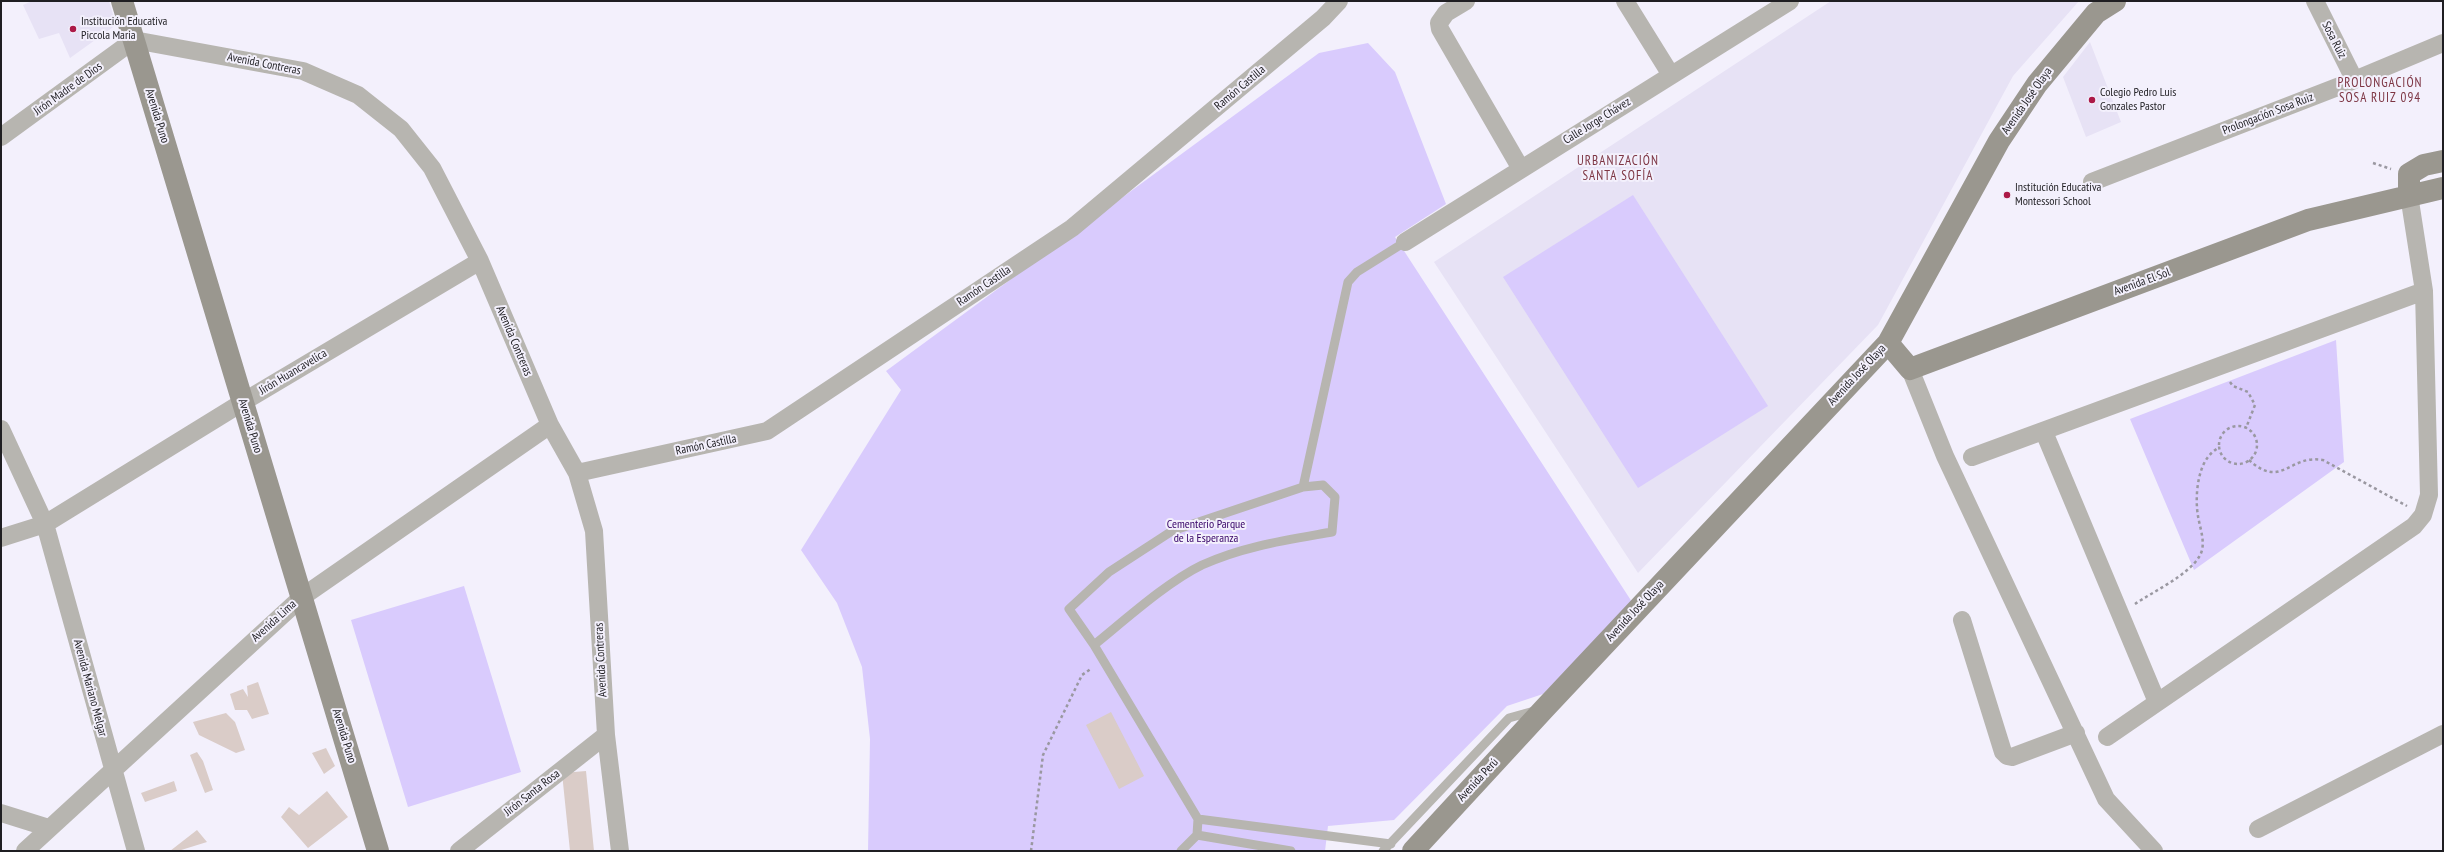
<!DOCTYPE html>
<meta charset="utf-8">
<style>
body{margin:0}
#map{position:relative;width:2444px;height:852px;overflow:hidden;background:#f3f0fc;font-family:"PT Sans Narrow",sans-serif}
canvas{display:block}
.frame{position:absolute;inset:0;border:2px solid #1f1e22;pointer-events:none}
</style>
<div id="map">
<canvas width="2444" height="852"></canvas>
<div class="frame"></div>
</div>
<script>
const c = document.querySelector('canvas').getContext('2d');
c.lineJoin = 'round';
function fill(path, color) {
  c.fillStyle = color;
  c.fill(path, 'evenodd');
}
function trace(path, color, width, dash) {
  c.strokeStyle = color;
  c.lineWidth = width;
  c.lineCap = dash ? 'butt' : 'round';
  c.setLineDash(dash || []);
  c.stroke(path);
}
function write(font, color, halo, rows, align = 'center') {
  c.font = font + ' "PT Sans Narrow",sans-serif';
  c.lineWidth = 4;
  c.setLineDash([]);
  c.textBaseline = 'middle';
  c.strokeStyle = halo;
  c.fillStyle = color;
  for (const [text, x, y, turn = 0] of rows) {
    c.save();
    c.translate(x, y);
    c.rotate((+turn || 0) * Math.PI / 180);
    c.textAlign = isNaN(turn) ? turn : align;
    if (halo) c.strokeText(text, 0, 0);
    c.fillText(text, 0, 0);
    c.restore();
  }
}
fill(new Path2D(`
 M32,1H109L116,25L70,58L59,33L39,39L23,5Z
 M1831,1H2079L2013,76L1878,325L1638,573L1434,262Z
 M2090,42L2121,122L2086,137L2063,77Z`), '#e7e2f5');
fill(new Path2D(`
 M1368,43L1395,72L1446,204L1395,237L1632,602L1543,694L1507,706L1394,820L1328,826L1325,851H868L870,739L862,667L837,603L801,550L901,390L886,371L1319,53Z
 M1633,195L1768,406L1638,488L1503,277Z
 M2336,340L2344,462L2194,570L2130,419Z
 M464,586L521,772L408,807L351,620Z`), '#d9cbfd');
fill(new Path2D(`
 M258,682L269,714L252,719L247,710H235L230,694L243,689L248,697L247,686Z
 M1111,712L1144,776L1119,789L1086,725Z
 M226,713L235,722L245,750L236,753L199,735L193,722Z
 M326,748L335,766L324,774L312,753Z
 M197,752L203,761L213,790L205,793L190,755Z
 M586,771L594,851H570L562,773Z
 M174,781L177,791L145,802L141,793Z
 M327,791L348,817L308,848L281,817L289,807L299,815Z
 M197,830L207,842L178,851H170Z`), '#daccc8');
trace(new Path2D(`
 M2373,163L2391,169
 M2230,382L2233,386L2248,392L2255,405L2246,428
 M2219 445a19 19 0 1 1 38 0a19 19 0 1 1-38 0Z
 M2249,460C2282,490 2289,454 2323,460L2407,506
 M2135,604C2154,591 2187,576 2199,557C2207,545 2200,529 2198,516C2195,499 2197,471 2208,457C2211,453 2215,450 2219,447
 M1031,851L1043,755L1082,675L1092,668`), '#9a98a1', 2.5, [3, 3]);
trace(new Path2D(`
 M1303,487L1348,282L1357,272L1405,242
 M1094,645C1125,620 1167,582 1202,565C1244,546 1287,540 1332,532L1335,497L1323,485L1303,487L1172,531L1109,572L1069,609L1094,645L1198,819L1197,835L1181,851
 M1198,819L1391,844
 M1197,835L1291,851
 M1383,851L1509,718L1534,711`), '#b7b5b0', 9);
trace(new Path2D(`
 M1466,1L1446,13L1439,23L1440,29L1521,169
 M1625,1L1671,75
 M2315,1L2354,79
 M1,137L134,40L303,71L358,95L401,129L432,168L480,261L550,425L577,473L594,531L606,735L620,851
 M2092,182L2340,86L2443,43
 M1405,242L1790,1
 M1910,369L1945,456L2106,799L2154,851
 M1,429L45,524L136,851
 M2044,432L2157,702
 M1972,457L2424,291
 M577,473L767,431L1072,228L1323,18L1339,1
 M1,538L45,524L243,402L480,261
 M1962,620L2003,752L2007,756L2012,757L2076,733
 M2107,737L2414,526L2423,515L2429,495L2424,291L2409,195
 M1,813L49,828
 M2258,829L2443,734
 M25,851L302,597L550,425
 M459,851L606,735`), '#b7b5b0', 18);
trace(new Path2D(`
 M122,1L378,851
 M2409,195V174L2424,165L2443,161
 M1888,343L1910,369L2308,220L2443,188
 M1413,851L1544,709L1888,343L1999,141L2037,84L2096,13L2115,1`), '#9a978f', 22);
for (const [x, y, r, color] of [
 [73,29,4,"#ac1947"],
 [2092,100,4,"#ac1947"],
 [2007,195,4,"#ac1947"]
]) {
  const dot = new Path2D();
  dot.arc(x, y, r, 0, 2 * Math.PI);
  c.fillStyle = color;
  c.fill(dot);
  trace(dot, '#f3f0fc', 1.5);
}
write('12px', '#1f1e22', '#f3f0fc', [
 ["Institución Educativa",81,22],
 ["Piccola Maria",81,36],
 ["Colegio Pedro Luis",2100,93],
 ["Gonzales Pastor",2100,107],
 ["Institución Educativa",2015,188],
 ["Montessori School",2015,202]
], 'left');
write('12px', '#1f1e22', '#f3f0fc', [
 ["Sosa Ruiz",2334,40,63],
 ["Avenida Contreras",264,64,11],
 ["Ramón Castilla",1240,88,-40],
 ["Jirón Madre de Dios",68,89,-36],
 ["Avenida José Olaya",2027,101,-55],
 ["Prolongación Sosa Ruiz",2268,114,-21],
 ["Avenida Puno",157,116,73],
 ["Calle Jorge Chávez",1597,121,-32],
 ["Avenida El Sol",2142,282,-20],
 ["Ramón Castilla",984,286,-34],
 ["Avenida Contreras",514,341,67],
 ["Jirón Huancavelica",293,372,-31],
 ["Avenida José Olaya",1857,375,-47],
 ["Avenida Puno",250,426,73],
 ["Ramón Castilla",706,445,-12],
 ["Avenida José Olaya",1635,611,-47],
 ["Avenida Lima",274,621,-42],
 ["Avenida Contreras",601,660,-93],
 ["Avenida Mariano Melgar",90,688,75],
 ["Avenida Puno",344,736,73],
 ["Avenida Perú",1478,780,-47],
 ["Jirón Santa Rosa",532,793,-38]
]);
write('12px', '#360267', '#f3f0fc', [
 ["Cementerio Parque",1206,525],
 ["de la Esperanza",1206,539]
]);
c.letterSpacing = '1px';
write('13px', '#7d3543', '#f3f0fc', [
 ["PROLONGACIÓN",2380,83],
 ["SOSA RUIZ 094",2380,98],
 ["URBANIZACIÓN",1618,161],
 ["SANTA SOFÍA",1618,176]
]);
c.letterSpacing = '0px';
</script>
